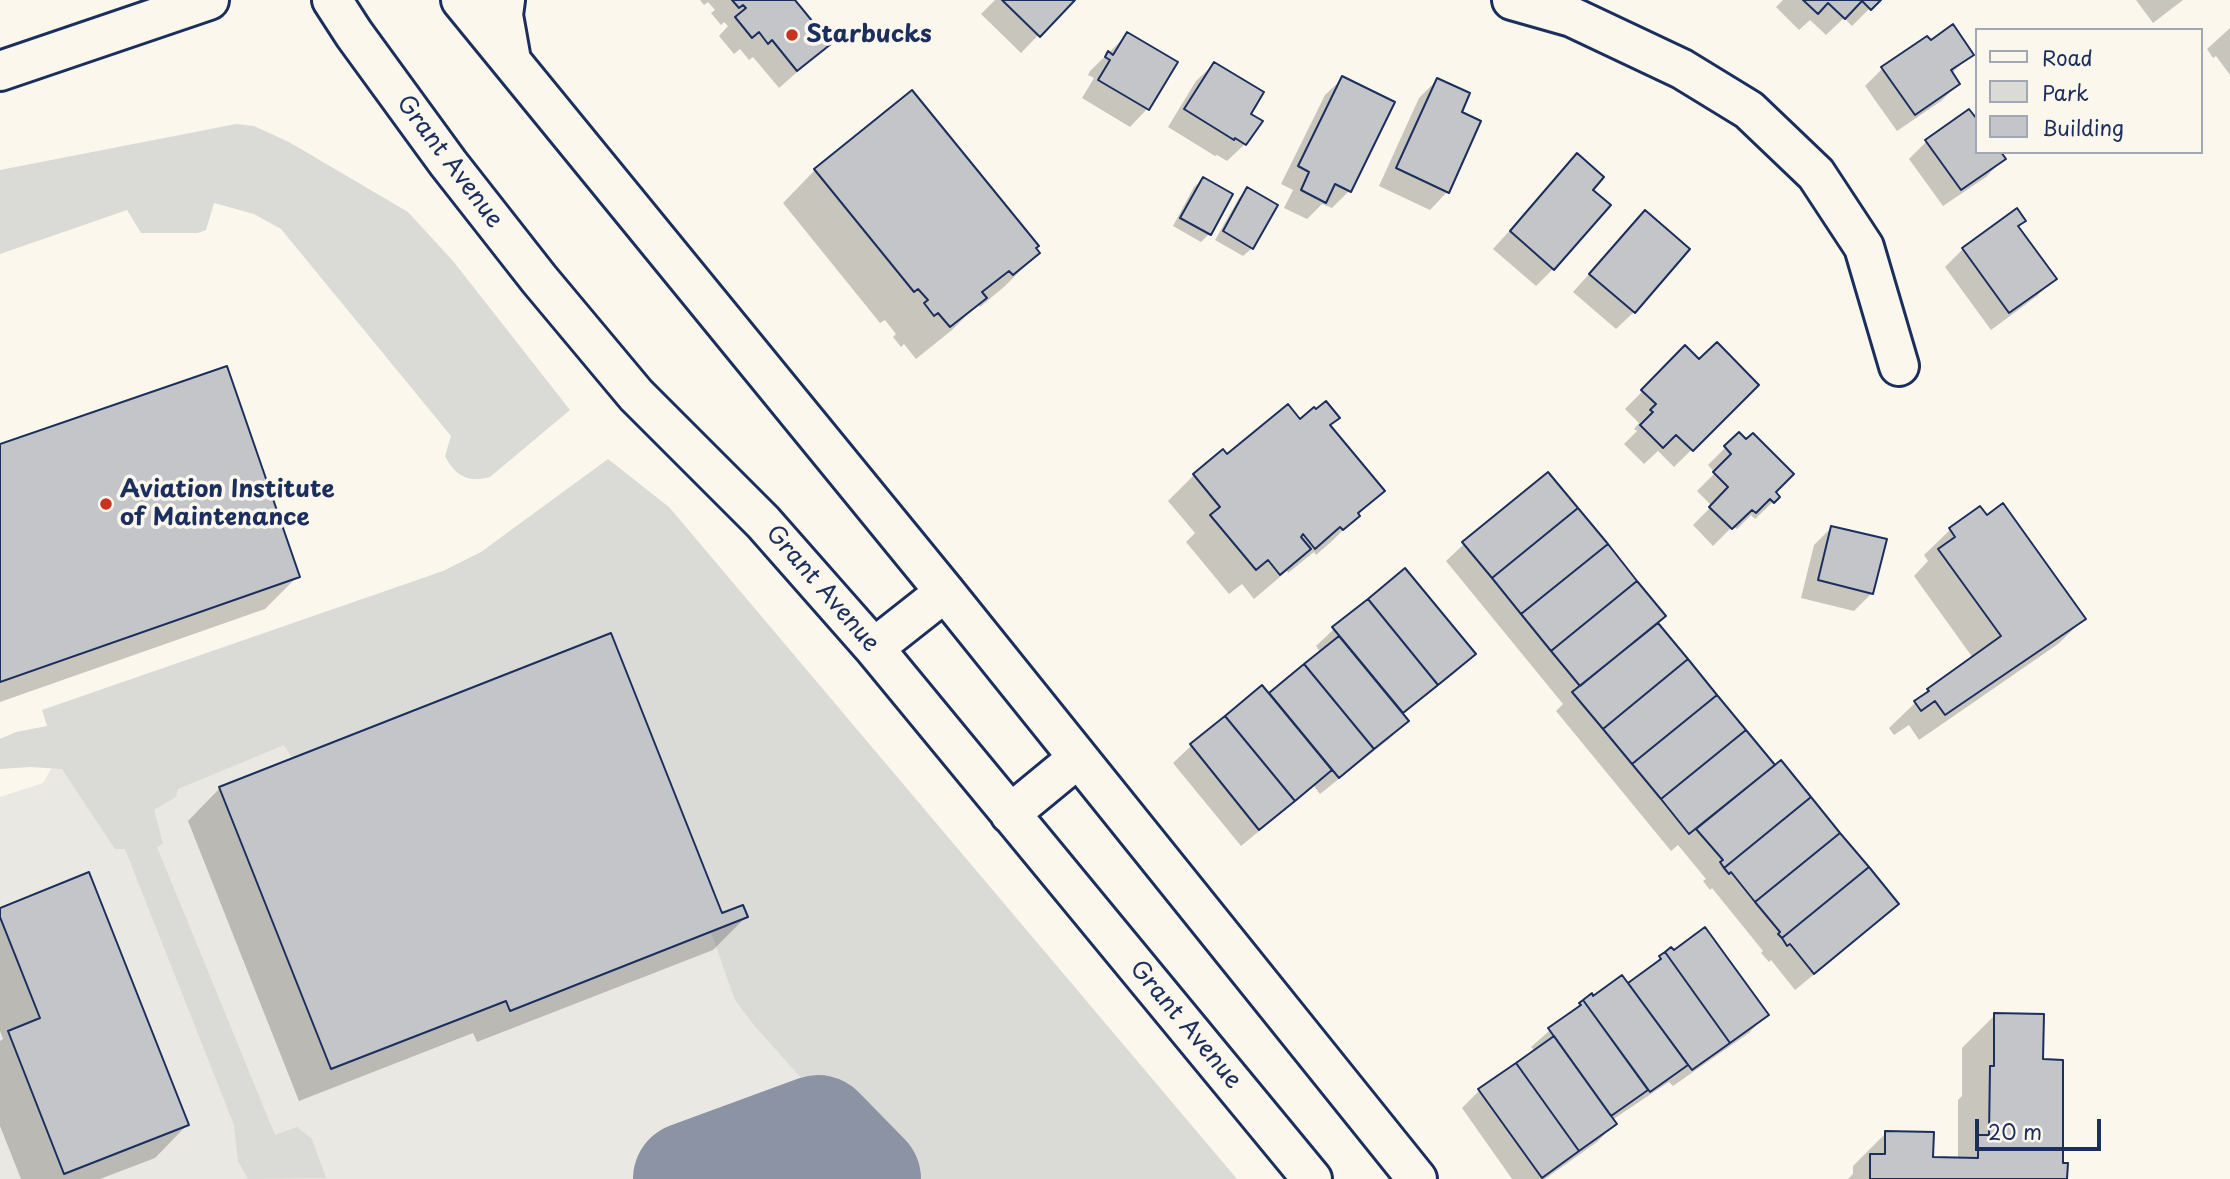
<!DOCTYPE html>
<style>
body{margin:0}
#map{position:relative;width:2230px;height:1179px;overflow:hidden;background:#fbf7ec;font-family:"Playpen Sans",sans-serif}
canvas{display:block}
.legend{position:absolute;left:1975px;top:28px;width:228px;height:126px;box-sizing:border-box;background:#fbf7ec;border:2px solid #a1a7b3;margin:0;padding:9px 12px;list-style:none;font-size:21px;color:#1b2f5e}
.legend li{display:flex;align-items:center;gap:14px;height:35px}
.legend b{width:35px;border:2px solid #a1a7b3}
.scale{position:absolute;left:1975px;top:1119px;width:126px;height:32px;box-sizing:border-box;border:4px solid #1b2f5e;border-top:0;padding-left:9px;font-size:21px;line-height:24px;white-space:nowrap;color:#1b2f5e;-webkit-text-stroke:5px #fbf7ec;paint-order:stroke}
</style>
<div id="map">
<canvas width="2230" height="1179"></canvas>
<ul class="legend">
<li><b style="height:9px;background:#fbf7ec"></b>Road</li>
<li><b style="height:19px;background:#dadad7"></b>Park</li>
<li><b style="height:19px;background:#c3c5c9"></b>Building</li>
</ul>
<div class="scale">20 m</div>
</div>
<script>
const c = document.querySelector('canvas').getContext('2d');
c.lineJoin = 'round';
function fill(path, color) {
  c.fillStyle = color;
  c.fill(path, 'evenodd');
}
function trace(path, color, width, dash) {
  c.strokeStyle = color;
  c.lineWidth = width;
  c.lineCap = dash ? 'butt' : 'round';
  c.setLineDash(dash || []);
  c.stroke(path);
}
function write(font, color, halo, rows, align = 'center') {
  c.font = font + ' "Playpen Sans",sans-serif';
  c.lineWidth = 7;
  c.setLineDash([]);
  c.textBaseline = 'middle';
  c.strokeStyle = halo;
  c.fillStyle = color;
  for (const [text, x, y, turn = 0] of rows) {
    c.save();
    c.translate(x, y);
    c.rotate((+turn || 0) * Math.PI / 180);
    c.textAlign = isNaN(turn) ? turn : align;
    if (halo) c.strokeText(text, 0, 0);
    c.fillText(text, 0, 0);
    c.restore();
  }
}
fill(new Path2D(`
 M669,507L1129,1054L1224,1179H0V797L43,783L82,715Z`), '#eae8e2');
fill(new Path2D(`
 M236,124L254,126L289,142L408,212L453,261L570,410L490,477C468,483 455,476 445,456L451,436L281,229L254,214L214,203L206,230L198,233H141L127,210L0,254V170Z
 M608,459L669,507L1237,1179H891L754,1025L735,1000L711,932L748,917L743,905L722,913L611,634L292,758L284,745L178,789L176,797L154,810L163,844L157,847L275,1135L297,1127L312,1139L326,1178L248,1179L238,1161L234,1125L125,849H115L62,769L30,767L0,769V739L16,732L47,726L42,710L443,571L481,552Z`), '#dadad7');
fill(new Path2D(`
 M700,0H792L829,44L779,88L753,57L749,60L740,49L734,54L719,36L728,26L724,22L721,25L711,13L715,10L708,2L704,5Z
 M995,0H1072L1021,53L981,14Z
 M1783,0H1878L1852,26L1844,18L1826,35L1810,20L1799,30L1776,7Z
 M2136,0H2183L2153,23Z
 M2230,28V75L2216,56L2213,58L2207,49Z
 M1128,34L1147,109L1130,127L1082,98L1094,78L1088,75L1090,71Z
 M1930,43L1972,54L1951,74L1958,84L1941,101L1897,131L1865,86L1883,68Z
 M1214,64L1248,114L1245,144L1227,161L1217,155L1215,156L1168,127L1196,81Z
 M1343,78L1349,191L1332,208L1322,204L1307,219L1284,208L1293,190L1281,184L1325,95Z
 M1437,80L1459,113L1447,192L1430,210L1379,186L1419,98Z
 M1969,111L1976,121V152L2003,159L1986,177L1943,206L1909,159L1926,142Z
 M1577,156L1591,190L1553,269L1536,286L1493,249Z
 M815,170L1038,253L1005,286L980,307L978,304L952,330L916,359L904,344L901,347L893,337L896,334L885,320L880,323L783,203Z
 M1203,179L1209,234L1201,242L1173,226L1194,187Z
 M1247,190L1252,248L1243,256L1215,240L1239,198Z
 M2016,211L2017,227L2054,279L2037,296L1991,330L1945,267L1963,249Z
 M1645,212L1634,312L1616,329L1573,292Z
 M1685,348L1699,362L1757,385L1674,467L1658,451L1644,464L1624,444L1637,431L1634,429L1639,423L1625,409Z
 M1300,421L1329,426L1382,491L1332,541L1316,555L1314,552L1288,573L1287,571L1254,599L1242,584L1229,594L1186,542L1195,533L1168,501L1194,475Z
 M1739,434L1778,497L1755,519L1751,515L1737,529L1733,526L1713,546L1693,525L1712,506L1697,491L1715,473L1708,465Z
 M0,446L298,576L265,609L0,702Z
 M1980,509L2084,619L2058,644L1919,740L1909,725L1894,735L1889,728L1915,703L1928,690L1973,658L1914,576L1928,561L1924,555L1950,530Z
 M1831,528L1872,593L1854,611L1801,598L1814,545Z
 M1464,544L1656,623L1775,767L1897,904L1879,921L1795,990L1771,960L1769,962L1761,953L1763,951L1712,888L1710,890L1703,881L1706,879L1678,845L1671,851L1556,711L1563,704L1446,561Z
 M1334,629L1473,654L1456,672L1402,715L1407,721L1389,739L1320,794L1314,786L1241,846L1173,763L1191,746L1262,688L1269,696L1321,653L1316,646Z
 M220,788L721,915L746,917L713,950L477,1042L473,1033L299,1101L188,821Z
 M0,910L187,1125L155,1158L100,1179H21L0,1126V1041L3,1039L0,1031Z
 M1671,949L1766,1015L1749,1033L1673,1086L1669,1082L1612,1120L1615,1124L1597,1142L1545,1179H1512L1462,1108L1479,1091L1535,1051L1531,1047L1580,1004L1591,996L1593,998L1627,985Z
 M1995,1015L2042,1061L2061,1165L2066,1179H1848L1853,1174V1166L1886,1133L1932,1159L1958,1158V1100L1962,1096V1048Z`), '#0003');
trace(new Path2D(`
 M690,1179L818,1132L864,1179`), '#8b93a5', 114);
const building = new Path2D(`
 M732,0H795L831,44L797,71L772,40L768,44L759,32L752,38L735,17L746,8L743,5L739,8Z
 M1002,0H1075L1040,37Z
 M1803,0H1881L1871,10L1862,1L1845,19L1828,3L1818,14Z
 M1953,24L1974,55L1951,70L1960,84L1915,115L1881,67L1927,36L1931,40Z
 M1127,32L1178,62L1149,110L1098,80L1110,60L1105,57L1108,51L1113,55Z
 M1214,62L1264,92L1251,114L1263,121L1246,145L1235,138L1234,140L1184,109Z
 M1342,76L1395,102L1351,192L1335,184L1326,203L1301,190L1309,172L1298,166Z
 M1437,78L1470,93L1462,112L1481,121L1449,193L1396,168Z
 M912,90L1039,246L1036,248L1040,253L1013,275L1009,271L982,292L987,298L950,327L938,313L934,316L924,303L928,300L918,289L914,292L814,169Z
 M1969,109L1976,118V152H2001L2006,159L1961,190L1925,140Z
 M1577,153L1604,177L1593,190L1611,205L1554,270L1510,231Z
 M1203,177L1233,194L1211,235L1180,218Z
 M1247,187L1278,205L1253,249L1223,231Z
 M2017,208L2026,221L2018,226L2057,279L2009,313L1962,248Z
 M1645,210L1690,249L1635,313L1589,274Z
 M1717,342L1759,385L1693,451L1676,435L1663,448L1640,425L1653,412L1650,410L1656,404L1641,390L1685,345L1699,359Z
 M227,366L300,577L0,682V444Z
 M1326,401L1340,418L1330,425L1385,491L1358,513L1360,516L1343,530L1340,527L1315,549L1303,534L1301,537L1311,549L1280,575L1268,560L1256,570L1210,515L1220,507L1193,474L1223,449L1227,454L1288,404L1300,419L1314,407L1316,409Z
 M1739,432L1746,439L1753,433L1794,474L1776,492L1780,497L1774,503L1770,499L1756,513L1752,510L1732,529L1709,507L1728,487L1713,472L1731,454L1724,446Z
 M1548,472L1578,508L1492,578L1462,542Z
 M2003,503L2086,619L1945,715L1935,701L1921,711L1914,701L1929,691L1927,689L2001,636L1938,549L1955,537L1949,528L1980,506L1987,515Z
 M1578,508L1608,544L1521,614L1492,578Z
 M1831,526L1887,539L1873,594L1818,580Z
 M1608,544L1637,581L1551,651L1521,614Z
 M1405,568L1476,654L1438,685L1368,599Z
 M1637,581L1666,616L1580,686L1551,651Z
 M1368,599L1438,685L1403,713L1332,627Z
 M1658,623L1688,659L1603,729L1572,692Z
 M611,633L722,913L743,905L748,917L510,1011L506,1001L331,1069L219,787Z
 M1339,636L1409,721L1374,749L1304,664Z
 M1688,659L1717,695L1632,764L1603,729Z
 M1304,664L1374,749L1339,778L1269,693Z
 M1262,685L1332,770L1295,801L1225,716Z
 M1717,695L1746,730L1661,799L1632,764Z
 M1225,716L1295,801L1259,830L1190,744Z
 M1746,730L1775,765L1689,834L1661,799Z
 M1781,760L1811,797L1724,868L1720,862L1723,860L1696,829Z
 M1811,797L1840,833L1755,902L1731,872L1729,874L1724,868Z
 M1840,833L1869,867L1782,938L1778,934L1780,932L1755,902Z
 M1869,867L1899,904L1814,974L1790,944L1787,946L1782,938Z
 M89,872L189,1125L64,1174L8,1031L40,1018L0,917V908Z
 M1705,927L1769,1015L1730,1043L1665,952L1671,947L1674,950Z
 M1665,952L1730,1043L1692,1070L1628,983L1661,959L1659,956Z
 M1622,975L1688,1065L1650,1092L1583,1000L1592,993L1593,996Z
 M1583,1000L1648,1090L1611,1116L1548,1028L1581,1005L1579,1003Z
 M1994,1013L2044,1014L2043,1059L2063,1060V1163H2068L2067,1179H1870V1154H1885V1131L1934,1132L1933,1157L1978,1158V1135H1989L1990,1066H1994Z
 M1554,1036L1617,1124L1579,1151L1516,1063Z
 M1516,1063L1579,1151L1542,1178L1478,1089Z`);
fill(building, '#c3c5c9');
trace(building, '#1b2f5e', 2);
const minor = new Path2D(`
 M1512,0L1572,17L1682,69L1749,110L1816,174L1864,247L1899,366`);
const major = new Path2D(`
 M332,0L354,34L448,163L539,279L636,395L763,522L874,648L1312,1179
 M461,0L945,592L1417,1179
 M505,0L503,15L511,60
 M0,71L209,0
 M874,648L945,592
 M1010,814L1078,758`);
trace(minor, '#1b2f5e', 44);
trace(major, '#1b2f5e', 44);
trace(minor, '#fbf7ec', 38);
trace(major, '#fbf7ec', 38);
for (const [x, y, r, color] of [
 [792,35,7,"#c8321e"],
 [106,504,7,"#c8321e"]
]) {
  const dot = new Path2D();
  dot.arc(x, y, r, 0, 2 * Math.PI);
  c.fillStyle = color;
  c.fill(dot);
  trace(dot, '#fbf7ec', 2.5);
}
write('bold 24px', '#1b2f5e', '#fbf7ec', [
 ["Starbucks",806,35],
 ["Aviation Institute",120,490],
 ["of Maintenance",120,518]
], 'left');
write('24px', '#1b2f5e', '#fbf7ec', [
 ["Grant Avenue",449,162,53],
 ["Grant Avenue",822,589,49],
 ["Grant Avenue",1185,1025,50]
]);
</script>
